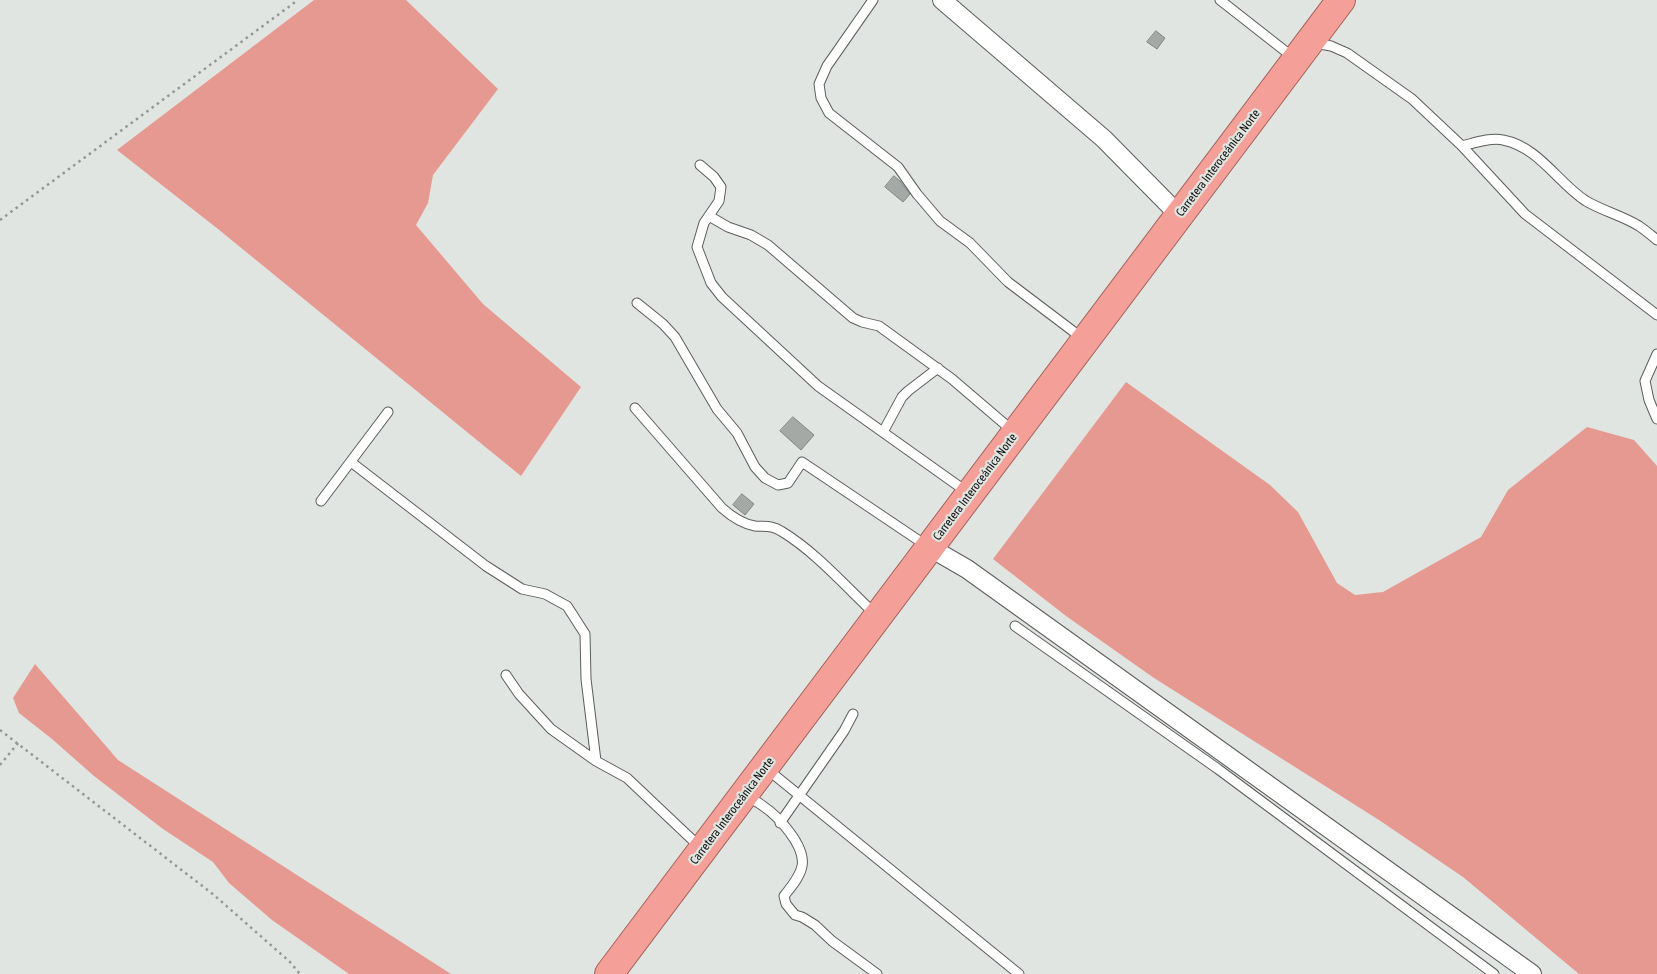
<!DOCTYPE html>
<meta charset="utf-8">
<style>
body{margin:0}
canvas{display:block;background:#e0e5e1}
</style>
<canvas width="1657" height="974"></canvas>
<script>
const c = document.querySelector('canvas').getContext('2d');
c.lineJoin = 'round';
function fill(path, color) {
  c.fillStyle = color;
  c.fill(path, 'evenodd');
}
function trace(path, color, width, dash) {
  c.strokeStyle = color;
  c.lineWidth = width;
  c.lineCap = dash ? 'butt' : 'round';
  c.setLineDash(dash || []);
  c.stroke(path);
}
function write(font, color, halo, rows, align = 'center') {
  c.font = font + ' "Asap Condensed",sans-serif';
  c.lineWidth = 4.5;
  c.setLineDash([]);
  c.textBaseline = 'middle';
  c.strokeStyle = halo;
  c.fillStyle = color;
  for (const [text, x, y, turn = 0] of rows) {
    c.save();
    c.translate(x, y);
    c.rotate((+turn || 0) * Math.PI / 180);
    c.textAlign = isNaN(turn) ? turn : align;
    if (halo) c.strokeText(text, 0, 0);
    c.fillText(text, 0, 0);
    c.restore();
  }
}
fill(new Path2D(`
 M314,0H406L498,89L433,175L428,203L416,225L483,304L581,387L521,476L218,229L117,150Z
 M1126,382L1270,485L1298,512L1337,583L1355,595L1383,592L1481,537L1508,490L1587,427L1634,440L1657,466V974H1579L1463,877L1379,820L1154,678L1066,616L993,559Z
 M35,664L118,760L451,974H349L272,920L229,883L213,862L163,829L94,776L52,739L19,713L13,698Z`), '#e69990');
const building = new Path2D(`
 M1156,31L1165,38L1157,49L1147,42Z
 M894,176L900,181L910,194L903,202L885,187Z
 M793,417L814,435L801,450L780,431Z
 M742,494L754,504L745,515L733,505Z`);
fill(building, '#a5a9a5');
trace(building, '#818581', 1);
const service = new Path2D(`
 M873,0L827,66L819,84L821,98L829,113L898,167L917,194L940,221L970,243L1008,282L1082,338
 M1220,0L1294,58
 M1314,43L1331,46L1347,53L1412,99L1462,146L1525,214L1657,315
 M1462,146C1474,143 1491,137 1503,140C1539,147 1558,183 1586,201C1603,211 1623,216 1639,226C1645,230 1651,235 1657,240
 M700,165L714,177L721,187L719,201L704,223L697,247L711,283L722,297L818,386L967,492
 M709,216L728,227L751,235L768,245L853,318L862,322L879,326L952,379L1014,432
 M637,303L663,324L675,337L717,409L737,433L755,467L765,478L778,485L788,483L802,462L927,546
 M1657,354L1645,381L1649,400L1657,419
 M635,408L722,508C731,516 742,524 755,526C765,527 772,525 781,531C816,552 846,587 876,615
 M883,432L902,397L908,391L938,368
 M351,462L486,566L522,589L545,594L567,606L585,634L586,679L596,761
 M321,501L388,412
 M1015,626L1218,769L1494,974
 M506,675L519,694L551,729L596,761L627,778L701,848
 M767,769L1019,974
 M746,796C751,799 758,802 763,806C778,816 806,846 802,866C800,877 791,887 784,896L786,904L795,915L802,917L815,925L832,941L877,974
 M780,823L844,731L853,714`);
const minor = new Path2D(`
 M942,0L1104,139L1179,215
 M929,547L967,569L1532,974`);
const trunk = new Path2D(`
 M609,974L1341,0`);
trace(service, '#5b5e5b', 11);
trace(minor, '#5b5e5b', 20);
trace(trunk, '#a46059', 30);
trace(new Path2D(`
 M0,220L298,0
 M0,730L214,895L290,962L300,974
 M0,765L18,743`), '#949895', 2.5, [2.5, 4]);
trace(service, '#fff', 9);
trace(minor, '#fff', 18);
trace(trunk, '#f4a098', 28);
write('12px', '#141514', '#e0e5e1', [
 ["Carretera Interoceánica Norte",1218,163,-53],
 ["Carretera Interoceánica Norte",975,487,-53],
 ["Carretera Interoceánica Norte",732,811,-53]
]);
</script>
